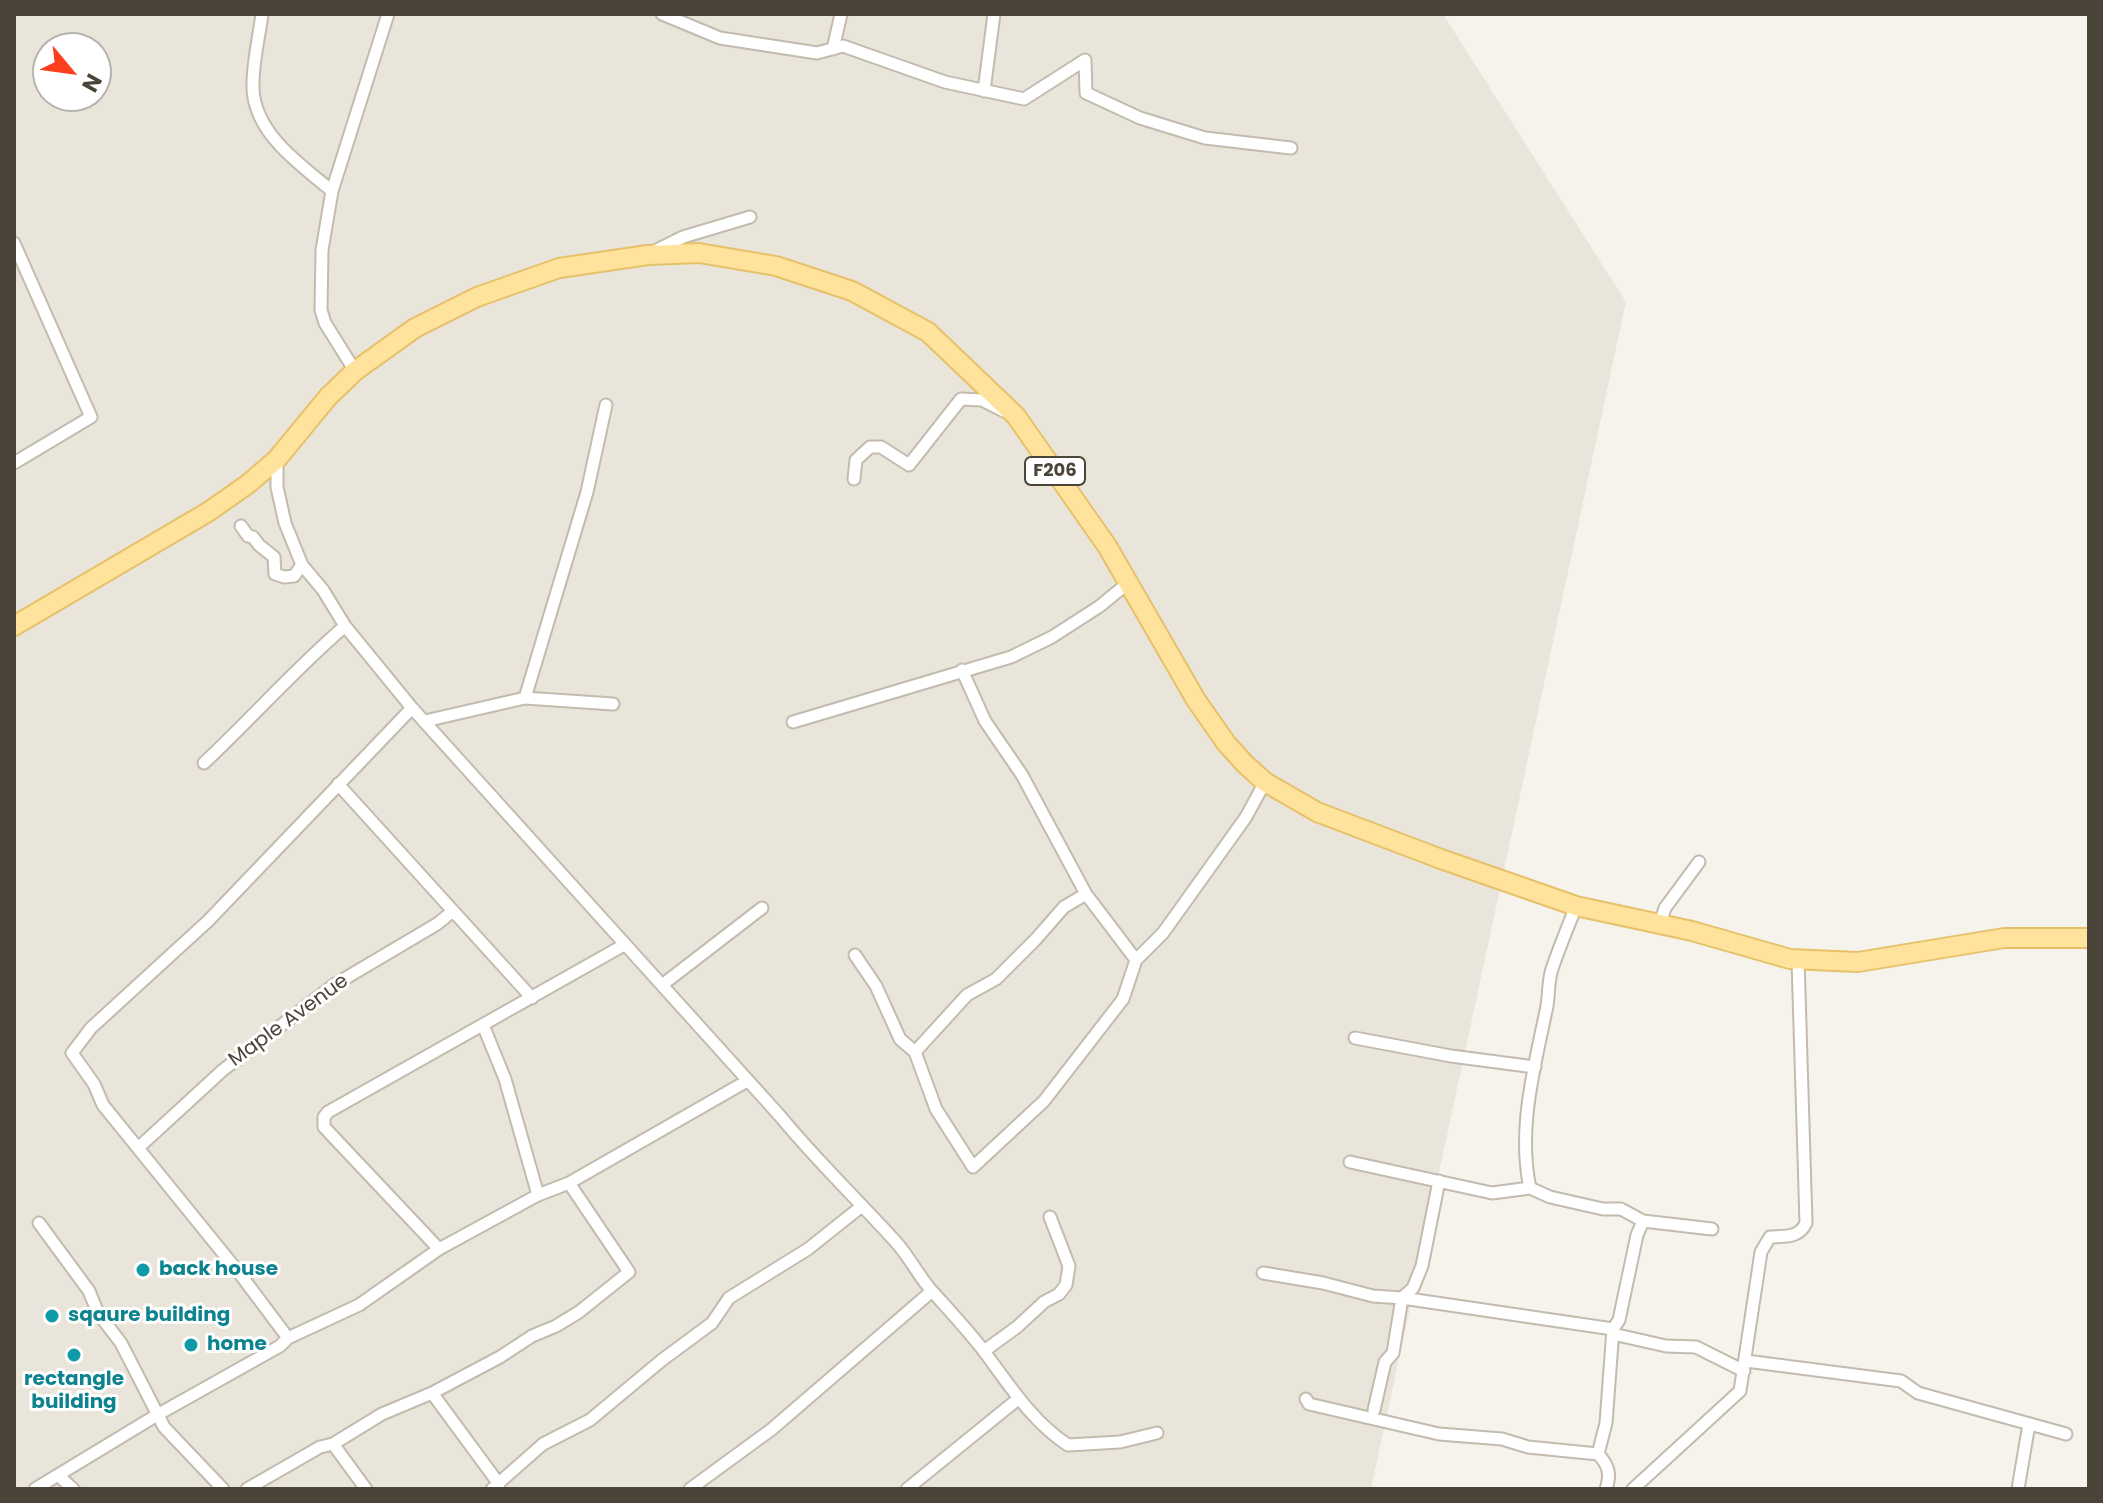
<!DOCTYPE html>
<style>
body{margin:0}
#map{position:relative;width:2103px;height:1503px;overflow:hidden;background:#f6f3ec;font-family:Poppins,sans-serif}
canvas{display:block}
.frame{position:absolute;inset:0;border:16px solid #4b4439;pointer-events:none}
.north{position:absolute;left:32px;top:32px;width:80px;height:80px;box-sizing:border-box;background:#fff;border:2px solid #b7b4b0;border-radius:50%;rotate:119deg;font-size:22px;font-weight:700;line-height:32px;text-align:center;color:#4b4439}
.north::after{content:'';display:block;margin:auto;width:28px;height:36px;background:#fc3f1d;clip-path:polygon(50% 0,100% 100%,50% 72%,0 100%)}
</style>
<div id="map">
<canvas width="2103" height="1503"></canvas>
<div class="frame"></div>
<div class="north">N</div>
</div>
<script>
const c = document.querySelector('canvas').getContext('2d');
c.lineJoin = 'round';
function fill(path, color) {
  c.fillStyle = color;
  c.fill(path, 'evenodd');
}
function trace(path, color, width, dash) {
  c.strokeStyle = color;
  c.lineWidth = width;
  c.lineCap = dash ? 'butt' : 'round';
  c.setLineDash(dash || []);
  c.stroke(path);
}
function write(font, color, halo, rows, align = 'center') {
  c.font = font + ' Poppins,sans-serif';
  c.lineWidth = 6;
  c.setLineDash([]);
  c.textBaseline = 'middle';
  c.strokeStyle = halo;
  c.fillStyle = color;
  for (const [text, x, y, turn = 0] of rows) {
    c.save();
    c.translate(x, y);
    c.rotate((+turn || 0) * Math.PI / 180);
    c.textAlign = isNaN(turn) ? turn : align;
    if (halo) c.strokeText(text, 0, 0);
    c.fillText(text, 0, 0);
    c.restore();
  }
}
fill(new Path2D(`
 M14,14H1443L1626,302L1371,1489H14ZM48,48H96V96H48Z`), '#eae5da');
const street = new Path2D(`
 M262,14C259,38 252,65 253,89C255,134 301,165 332,191
 M662,14L720,38L817,53L843,46L945,82L1024,99L1085,60
 M833,49L841,14
 M1085,60L1086,93L1140,118L1205,138L1291,148
 M984,91L994,14
 M14,243L91,417L14,463
 M653,252L683,237L750,217
 M355,371L325,323L321,310L322,250L332,191L388,14
 M277,460V487L285,523L302,565L323,590L345,626L412,708L780,1116C816,1160 857,1199 895,1241C909,1256 918,1275 931,1290C949,1310 967,1329 983,1350C1008,1383 1032,1422 1068,1445L1120,1442L1157,1433
 M854,479L856,460L870,447H881L909,465L961,399L982,400L1004,411
 M241,526L248,536L253,537L259,545L274,557L275,574L284,577L294,576L302,565
 M962,670L985,721L1022,775L1086,894L1136,960
 M525,698L587,492L606,405
 M425,721L525,698L613,704
 M793,722L1011,657L1052,637L1100,606L1128,583
 M204,763C252,718 295,669 345,626
 M338,784L532,998
 M1660,924L1665,908L1699,862
 M855,955L876,986L900,1039L915,1052L936,1109L973,1167L1044,1101L1123,999L1136,960L1163,933L1246,817L1265,782
 M662,985L762,908
 M483,1025L505,1079L538,1195
 M1355,1038L1451,1056L1535,1067
 M915,1052L967,995L996,979L1036,939L1064,907L1086,894
 M138,1148L223,1070L334,985L437,924L453,911
 M1350,1162L1492,1193L1530,1188L1550,1197L1603,1209H1621L1643,1221L1712,1229
 M1530,1188C1517,1128 1535,1065 1547,1006C1549,994 1548,981 1552,969C1559,948 1568,927 1576,906
 M39,1223L89,1291L98,1313L121,1343L164,1427L223,1489
 M439,1249L324,1127V1117L328,1112L624,945
 M1263,1273L1323,1283L1373,1296L1402,1298L1613,1329
 M1613,1334L1666,1346L1696,1347L1744,1371
 M288,1338L240,1274L103,1105L94,1084L72,1053L91,1028L208,921L412,708
 M984,1351L1017,1327L1044,1302L1059,1294L1066,1285L1069,1266L1050,1217
 M1746,1361L1901,1381L1918,1393L2066,1434
 M432,1393L499,1484
 M1306,1399L1309,1404L1439,1434L1502,1439L1528,1447L1598,1454
 M1374,1410L1385,1362L1393,1353L1402,1298L1413,1288L1422,1266L1439,1181
 M333,1444L366,1489
 M59,1476L73,1489
 M35,1489L157,1415L280,1346L288,1338L359,1305L439,1249L538,1195L569,1183L747,1081
 M247,1489L320,1447L333,1444L382,1414L432,1393L500,1357L532,1336L556,1326L579,1312L629,1272L569,1183
 M492,1489L543,1444L590,1420L662,1360L712,1323L729,1298L808,1249L862,1206
 M690,1489L772,1429L932,1291
 M907,1489L1018,1399
 M1606,1489C1611,1474 1609,1466 1598,1454L1606,1423L1613,1329L1619,1320L1637,1235L1643,1221
 M1633,1489L1740,1391L1761,1252L1770,1237C1786,1236 1799,1238 1806,1223L1798,960
 M2018,1489L2029,1424`);
const primary = new Path2D(`
 M14,626L208,512L248,484L277,459L328,397L355,371L415,328L477,297L559,268L648,255L699,253L776,266L852,291L928,332L1016,416L1107,546L1196,700L1226,743L1245,764L1265,782L1317,812L1441,859L1576,906L1692,931L1790,959L1858,962L2004,938H2089`);
trace(street, '#c2bbae', 15);
trace(primary, '#e6c16a', 22);
trace(street, '#fff', 11);
trace(primary, '#ffe39c', 18);
for (const [x, y, r, color] of [
 [143,1270,8,"#0f9aa8"],
 [52,1316,8,"#0f9aa8"],
 [191,1345,8,"#0f9aa8"],
 [74,1355,8,"#0f9aa8"]
]) {
  const dot = new Path2D();
  dot.arc(x, y, r, 0, 2 * Math.PI);
  c.fillStyle = color;
  c.fill(dot);
  trace(dot, '#fff', 3);
}
for (const [x, y, w] of [
 [1055,471,60]
]) {
  const box = new Path2D();
  box.roundRect(x - w / 2, y - 14, w, 28, 6);
  c.fillStyle = '#fff';
  c.fill(box);
  trace(box, '#4b4439', 2);
}
write('bold 18px', '#4b4439', null, [
 ["F206",1055,471]
]);
write('20px', '#4b4439', '#fff', [
 ["Maple Avenue",289,1021,-36]
]);
write('bold 20px', '#0d838f', '#fff', [
 ["back house",159,1270],
 ["sqaure building",68,1316],
 ["home",207,1345],
 ["rectangle",74,1380,"center"],
 ["building",74,1403,"center"]
], 'left');
</script>
